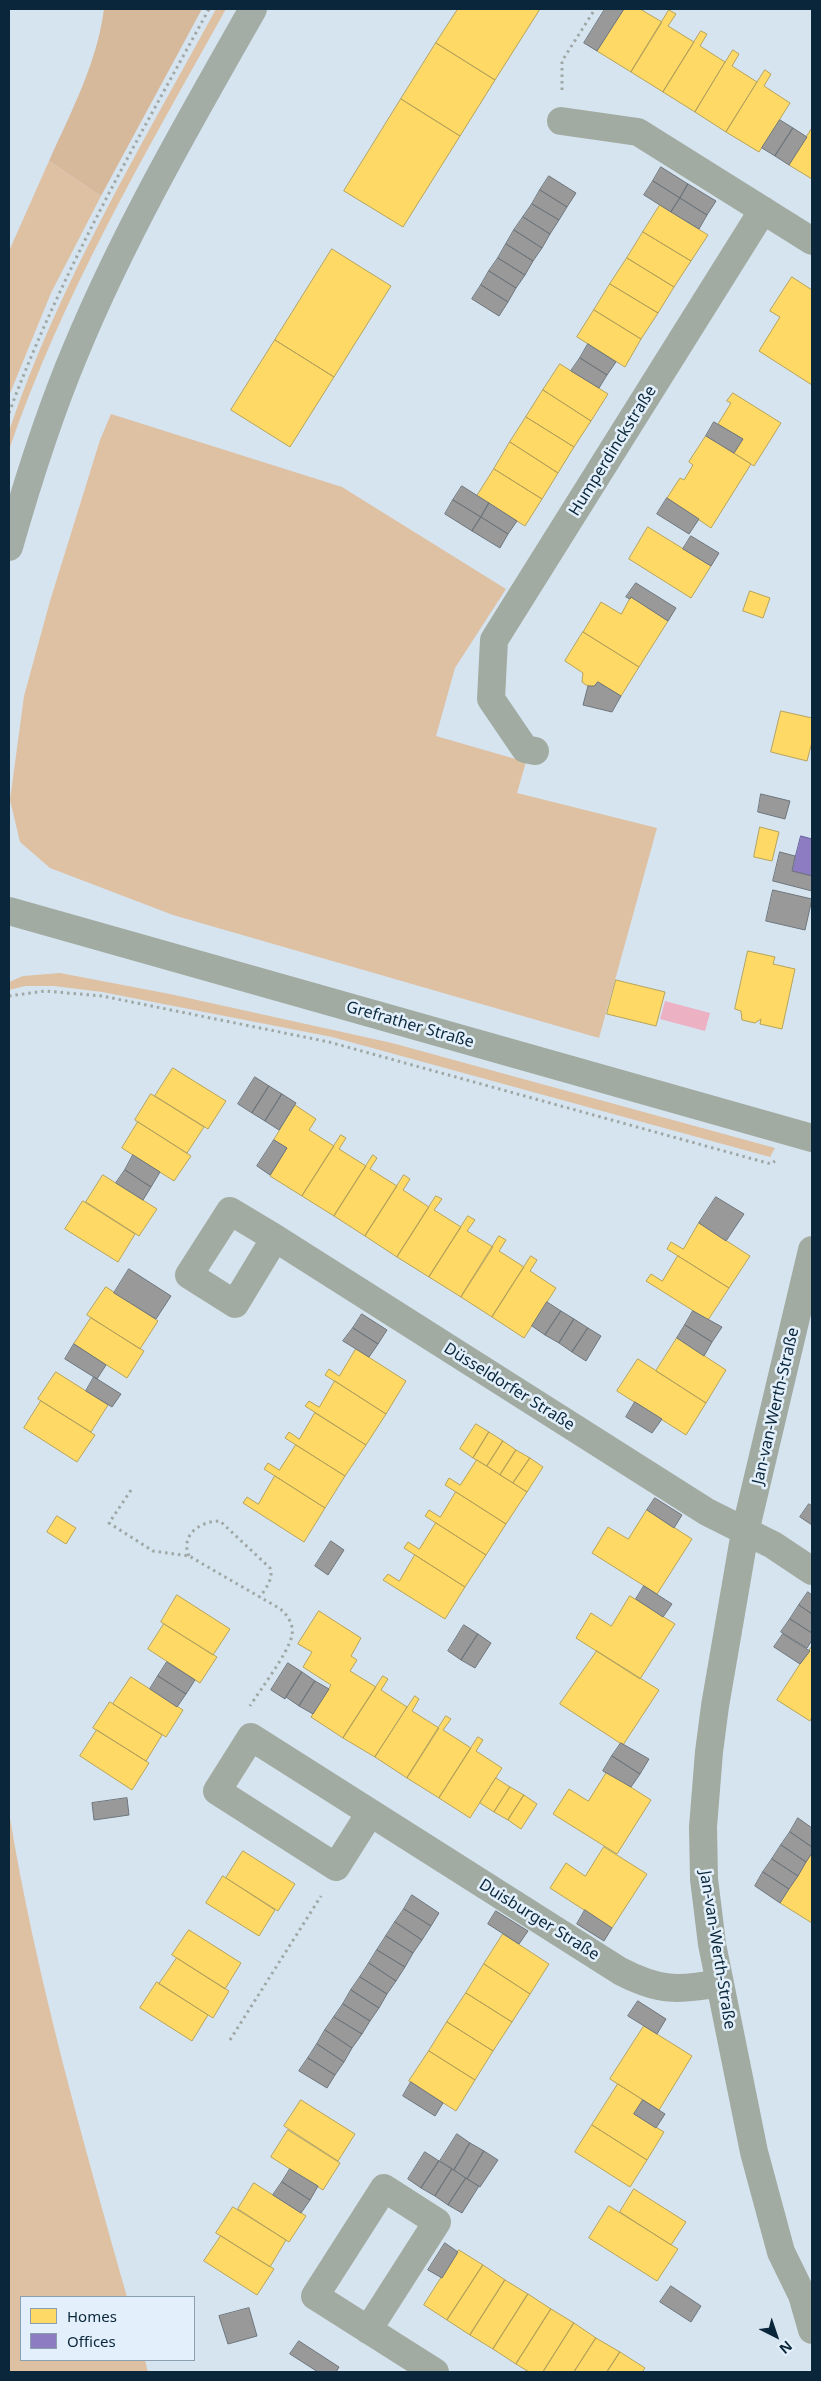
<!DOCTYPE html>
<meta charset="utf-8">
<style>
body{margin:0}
#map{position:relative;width:821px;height:2381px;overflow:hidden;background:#d6e4f0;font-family:"Noto Sans",sans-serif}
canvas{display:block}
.frame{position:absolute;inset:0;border:10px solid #0a263a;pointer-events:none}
.legend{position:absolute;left:20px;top:2296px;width:175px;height:65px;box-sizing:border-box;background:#e3f0fb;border:1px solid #8c9fae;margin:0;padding:6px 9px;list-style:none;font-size:15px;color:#0a263a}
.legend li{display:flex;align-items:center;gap:10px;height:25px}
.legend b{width:25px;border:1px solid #8c9fae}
.north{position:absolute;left:751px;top:2311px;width:50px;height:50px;-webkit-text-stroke:4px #e3f0fb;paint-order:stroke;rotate:139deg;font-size:14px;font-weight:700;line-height:20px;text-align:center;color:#0a263a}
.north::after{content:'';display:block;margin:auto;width:18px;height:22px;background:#0a263a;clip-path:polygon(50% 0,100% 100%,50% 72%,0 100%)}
</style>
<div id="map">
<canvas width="821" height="2381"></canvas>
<div class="frame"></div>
<ul class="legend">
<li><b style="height:14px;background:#ffd966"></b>Homes</li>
<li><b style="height:14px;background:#8e7cc3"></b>Offices</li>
</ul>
<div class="north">N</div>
</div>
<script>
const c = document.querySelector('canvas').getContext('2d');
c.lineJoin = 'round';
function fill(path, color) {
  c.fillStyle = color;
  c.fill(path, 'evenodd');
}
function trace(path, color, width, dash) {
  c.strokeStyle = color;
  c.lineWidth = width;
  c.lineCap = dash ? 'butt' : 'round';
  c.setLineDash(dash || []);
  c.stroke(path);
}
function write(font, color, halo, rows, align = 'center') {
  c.font = font + ' "Noto Sans",sans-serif';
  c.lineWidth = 5;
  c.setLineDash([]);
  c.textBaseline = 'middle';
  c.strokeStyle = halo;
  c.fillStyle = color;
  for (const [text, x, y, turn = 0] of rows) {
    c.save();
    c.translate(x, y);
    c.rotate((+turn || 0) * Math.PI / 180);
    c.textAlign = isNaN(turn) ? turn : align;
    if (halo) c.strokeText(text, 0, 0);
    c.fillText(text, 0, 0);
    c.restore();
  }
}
fill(new Path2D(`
 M216,9H226C146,152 62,295 9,450V431C59,283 141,146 216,9Z
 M49,161L101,196L51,293L9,396V251Z
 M111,414L342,487L506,589L455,668L436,736L526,762L517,793L657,828L599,1038L173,915L50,868L20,842L10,800L24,696L50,601L100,440Z
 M60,973L170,994L392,1043L775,1148L770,1157L332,1037L102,992L54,986H25L9,990V982L23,976Z
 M9,1812C36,1977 82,2137 127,2297H21V2360H145L148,2372H9Z`), '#dec1a3');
fill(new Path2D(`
 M104,9H202L101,196L49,161C71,112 97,63 104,9Z`), '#d6b99b');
fill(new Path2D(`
 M665,1001L710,1013L705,1031L660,1019Z`), '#edb1c4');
const homes = new Path2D(`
 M458,9H540L495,80L436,43Z
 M624,9H640L662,22L631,72L597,51Z
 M669,10L676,14L668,26L694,42L663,92L631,72Z
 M701,31L707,34L700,46L725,62L695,112L663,92Z
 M436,43L495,80L460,136L401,99Z
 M733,50L739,54L732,66L757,82L726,132L695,112Z
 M765,70L771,74L764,86L790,103L759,152L726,132Z
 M401,99L460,136L403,227L344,191Z
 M812,128V179L789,165Z
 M660,205L708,235L691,261L643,232Z
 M643,232L691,261L674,287L627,258Z
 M332,249L391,286L334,377L275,340Z
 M627,258L674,287L658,313L610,284Z
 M792,277L812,290V385L759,351L780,317L770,311Z
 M610,284L658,313L641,339L594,310Z
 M594,310L641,339L625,367L577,337Z
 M275,340L334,377L290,447L231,410Z
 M560,364L608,394L591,421L543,390Z
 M543,390L591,421L574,447L526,417Z
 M733,393L781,423L754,466L734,453L743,439L718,424L731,403L727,401Z
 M526,417L574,447L558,473L510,442Z
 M706,436L751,464L711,528L667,498L680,478L684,480L693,465L689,462Z
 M510,442L558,473L542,499L494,469Z
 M494,469L542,499L525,526L477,496Z
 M648,527L711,566L691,598L629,559Z
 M750,591L770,598L763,618L743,611Z
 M631,597L668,621L639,667L583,632L601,602L621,614Z
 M583,632L639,667L621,696L598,682L593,687L586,685L582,682L583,673L565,661Z
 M781,711L812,718V742L807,761L771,752Z
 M760,827L779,832L772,861L754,857Z
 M748,951L775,957L773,964L795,969L782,1029L760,1024L761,1019L755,1023L742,1020L741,1011L735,1009Z
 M616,980L665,992L656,1026L607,1014Z
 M173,1068L226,1101L208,1129L155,1096Z
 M151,1094L204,1127L187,1153L135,1120Z
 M295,1105L316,1119L309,1130L334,1146L302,1196L270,1176L287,1148L274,1140Z
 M138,1122L191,1156L174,1181L122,1148Z
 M341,1135L346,1138L339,1149L366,1166L334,1216L302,1196Z
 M373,1155L377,1158L370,1169L397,1186L365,1236L334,1216Z
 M103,1175L157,1209L139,1236L86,1202Z
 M404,1175L410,1179L403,1190L429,1207L397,1257L365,1236Z
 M436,1196L442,1199L434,1210L461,1227L429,1277L397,1257Z
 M83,1201L135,1234L118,1262L65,1229Z
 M468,1216L475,1220L467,1231L493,1247L461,1297L429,1277Z
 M699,1223L750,1256L729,1288L667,1249L671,1242L683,1249Z
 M499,1236L506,1240L499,1251L524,1267L492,1317L461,1297Z
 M531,1256L537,1260L530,1271L556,1288L524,1338L492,1317Z
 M678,1256L729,1288L708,1320L646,1281L651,1274L662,1281Z
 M106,1287L158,1321L140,1349L87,1315Z
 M91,1318L144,1351L127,1378L74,1344Z
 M677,1338L726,1370L706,1403L656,1371Z
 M356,1349L406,1381L386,1414L325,1375L329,1369L339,1376Z
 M638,1359L706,1403L686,1435L617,1391Z
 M56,1372L108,1405L91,1432L38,1399Z
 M335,1381L386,1414L366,1445L305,1406L309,1401L319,1407Z
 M41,1401L95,1435L77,1462L24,1428Z
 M315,1413L366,1445L345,1476L285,1438L289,1432L299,1439Z
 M476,1424L489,1432L473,1458L460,1449Z
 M489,1432L503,1441L487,1466L473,1458Z
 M503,1441L516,1450L500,1475L487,1466Z
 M296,1445L345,1476L325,1508L264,1469L268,1463L279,1470Z
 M516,1450L530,1458L513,1483L500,1475Z
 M530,1458L543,1467L527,1492L513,1483Z
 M477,1460L527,1492L506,1524L445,1485L449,1478L460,1485Z
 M275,1476L325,1508L304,1542L243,1503L247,1497L258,1504Z
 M456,1492L506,1524L486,1555L425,1516L429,1510L440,1517Z
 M647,1510L692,1539L657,1594L592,1553L608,1527L628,1539Z
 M57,1516L76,1528L66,1544L47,1532Z
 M436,1523L486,1555L465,1587L404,1548L408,1542L419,1549Z
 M415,1555L465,1587L445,1619L383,1580L388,1574L399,1581Z
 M177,1595L230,1629L213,1655L161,1622Z
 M630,1596L675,1624L640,1679L576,1638L591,1613L611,1626Z
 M319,1611L361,1638L351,1656L357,1660L350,1671L376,1687L343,1738L311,1717L331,1685L303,1667L312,1652L298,1644Z
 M164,1624L217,1657L200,1683L148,1649Z
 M812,1646V1717L810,1721L777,1700Z
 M597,1651L659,1690L623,1745L560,1704Z
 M383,1676L388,1679L381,1690L407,1707L375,1757L343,1738Z
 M131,1677L183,1710L166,1737L113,1704Z
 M415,1696L419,1699L412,1711L439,1728L407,1778L375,1757Z
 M110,1702L162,1735L146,1761L93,1728Z
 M446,1716L451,1719L443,1730L471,1748L439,1798L407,1778Z
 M97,1730L149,1763L132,1790L80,1756Z
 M478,1737L483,1740L476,1751L502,1768L470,1818L439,1798Z
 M607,1772L651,1800L617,1854L553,1814L569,1789L588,1801Z
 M496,1778L510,1787L494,1812L480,1803Z
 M510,1787L524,1795L508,1820L494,1812Z
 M524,1795L537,1804L521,1829L508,1820Z
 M604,1847L647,1874L612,1928L550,1888L566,1863L585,1876Z
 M243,1851L295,1884L278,1911L226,1878Z
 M812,1853V1923L780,1903Z
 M223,1876L275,1910L259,1936L206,1903Z
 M189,1930L241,1963L225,1989L172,1955Z
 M503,1934L549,1964L530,1994L484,1964Z
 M177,1958L229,1991L213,2018L159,1984Z
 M484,1964L530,1994L512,2022L466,1993Z
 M157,1982L208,2015L192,2041L140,2008Z
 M466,1993L512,2022L493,2051L447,2022Z
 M447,2022L493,2051L475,2080L429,2051Z
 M644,2026L692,2056L659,2110L610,2079Z
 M429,2051L475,2080L456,2111L409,2081Z
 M618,2084L643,2100L634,2114L664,2132L647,2160L592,2125Z
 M301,2100L355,2134L338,2161L284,2126Z
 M592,2125L647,2160L630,2187L575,2152Z
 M288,2130L340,2163L323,2190L271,2157Z
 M254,2183L306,2216L289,2242L238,2209Z
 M634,2189L686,2222L671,2245L620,2212Z
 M609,2206L678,2249L657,2281L589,2238Z
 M233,2207L286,2240L270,2267L216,2233Z
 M221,2236L274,2269L257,2295L204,2261Z
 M459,2250L483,2265L447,2320L424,2305Z
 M483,2265L505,2280L470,2335L447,2320Z
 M505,2280L528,2294L493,2349L470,2335Z
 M528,2294L551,2309L516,2364L493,2349Z
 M551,2309L574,2323L543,2372H529L516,2364Z
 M574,2323L596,2338L574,2372H543Z
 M596,2338L620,2352L607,2372H574Z
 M620,2352L645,2368L642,2372H607Z`);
fill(homes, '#ffd966');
trace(homes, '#b6a359', 1);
const offices = new Path2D(`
 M801,836L812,839V876L792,871Z`);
fill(offices, '#8e7cc3');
trace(offices, '#66629a', 1);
const industry = new Path2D(`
 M605,9H624L597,51L584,43Z
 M780,120L793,128L775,156L762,148Z
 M793,128L807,137L789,165L775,156Z
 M661,167L688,184L680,198L653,181Z
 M549,176L576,193L567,207L540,190Z
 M653,181L680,198L671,212L644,195Z
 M688,184L716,201L707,215L680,198Z
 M540,190L567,207L559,220L532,204Z
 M680,198L707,215L699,229L671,212Z
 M532,204L559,220L550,234L523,217Z
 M523,217L550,234L542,248L514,230Z
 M514,230L542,248L533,261L506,244Z
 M506,244L533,261L525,275L498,258Z
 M498,258L525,275L516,288L489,271Z
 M489,271L516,288L508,302L481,285Z
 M481,285L508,302L499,316L472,299Z
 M588,344L616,362L607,375L580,358Z
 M580,358L607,375L599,388L571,371Z
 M714,422L743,439L734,453L706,436Z
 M462,486L489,503L481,517L453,500Z
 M667,498L699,519L689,534L657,514Z
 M453,500L481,517L472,531L445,514Z
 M489,503L517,521L508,534L481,517Z
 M481,517L508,534L500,548L472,531Z
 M691,536L719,553L711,566L683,549Z
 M636,583L676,608L668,621L631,597L630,599L626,597Z
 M598,682L621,696L612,712L583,705L588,686H594Z
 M761,794L790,801L785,819L758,812Z
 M780,852L795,856L792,871L812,876V891L773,881Z
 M773,890L812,899L805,930L766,921Z
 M255,1077L269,1086L252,1113L238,1104Z
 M269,1086L282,1094L265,1121L252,1113Z
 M282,1094L296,1103L279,1130L265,1121Z
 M274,1140L287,1148L270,1175L257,1166Z
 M133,1155L160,1172L151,1187L125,1170Z
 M125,1170L151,1187L143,1200L116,1183Z
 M716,1197L744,1214L726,1241L699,1223Z
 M129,1269L171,1296L156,1319L114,1293Z
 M547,1302L561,1311L545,1335L532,1326Z
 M561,1311L574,1319L559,1343L545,1335Z
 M693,1311L722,1327L712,1342L685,1325Z
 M362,1314L387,1330L378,1344L353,1328Z
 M574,1319L588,1328L572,1352L559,1343Z
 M685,1325L712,1342L704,1356L677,1338Z
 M353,1328L378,1344L369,1357L343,1341Z
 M588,1328L601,1336L586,1361L572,1352Z
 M74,1344L106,1365L97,1379L65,1359Z
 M94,1377L121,1394L112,1407L86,1391Z
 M635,1402L662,1419L652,1433L626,1417Z
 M655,1498L682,1515L674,1528L647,1510Z
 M809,1504L812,1506V1525L800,1517Z
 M331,1541L344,1550L328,1575L315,1566Z
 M644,1586L672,1604L663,1617L636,1599Z
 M808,1592L812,1595V1614L799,1605Z
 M799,1605L812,1614V1633L790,1619Z
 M790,1619L812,1633V1640L807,1648L781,1632Z
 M464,1625L478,1634L461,1660L448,1651Z
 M478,1634L491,1643L475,1668L461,1660Z
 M783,1634L810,1651L800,1664L774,1647Z
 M167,1662L195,1680L186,1694L158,1676Z
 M288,1663L302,1672L285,1699L271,1690Z
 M302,1672L315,1681L299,1706L286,1697Z
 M158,1676L186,1694L177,1707L150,1689Z
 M315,1681L329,1689L313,1714L299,1706Z
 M621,1743L649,1759L640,1774L612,1756Z
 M612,1756L640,1774L631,1787L603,1771Z
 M127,1798L129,1815L94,1820L92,1803Z
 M798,1818L812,1828V1847L790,1832Z
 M790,1832L812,1847V1853L806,1862L781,1845Z
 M781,1845L806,1862L798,1876L772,1859Z
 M772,1859L798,1876L789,1889L763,1872Z
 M763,1872L789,1889L780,1903L755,1886Z
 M412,1895L439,1913L431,1926L404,1909Z
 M404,1909L431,1926L422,1940L395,1922Z
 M585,1910L612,1928L604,1941L577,1924Z
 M496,1911L528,1931L519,1944L488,1924Z
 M395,1922L422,1940L413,1953L386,1936Z
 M386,1936L413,1953L405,1967L377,1950Z
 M377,1950L405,1967L396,1981L369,1963Z
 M369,1963L396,1981L387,1994L360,1977Z
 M360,1977L387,1994L379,2008L351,1990Z
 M351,1990L379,2008L370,2021L343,2004Z
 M638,2001L666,2019L657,2034L628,2016Z
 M343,2004L370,2021L362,2034L334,2017Z
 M334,2017L362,2034L352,2048L325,2030Z
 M325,2030L352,2048L344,2062L317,2044Z
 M317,2044L344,2062L335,2075L308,2058Z
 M308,2058L335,2075L327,2088L299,2071Z
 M411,2082L443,2103L435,2116L403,2096Z
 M643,2100L665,2114L656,2128L634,2114Z
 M457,2134L470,2143L454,2170L440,2161Z
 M470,2143L484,2151L467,2179L454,2170Z
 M484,2151L498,2160L480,2187L467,2179Z
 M425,2152L439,2161L421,2188L408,2179Z
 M439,2161L452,2169L435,2196L421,2188Z
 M290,2169L318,2186L310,2200L282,2182Z
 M452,2169L466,2178L448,2205L435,2196Z
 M466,2178L479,2186L462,2213L448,2205Z
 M282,2182L310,2200L301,2213L273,2195Z
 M445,2243L458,2252L442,2278L428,2270Z
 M671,2286L701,2306L691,2322L660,2302Z
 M249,2308L257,2336L228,2344L219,2316Z
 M299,2341L339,2367L336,2372H318L290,2354Z`);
fill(industry, '#999');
trace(industry, '#6e767c', 1);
trace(new Path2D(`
 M562,90V61L595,9
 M9,413C61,272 137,141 209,9
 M9,996L45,991L102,996L329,1042L771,1164L775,1161
 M131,1490L109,1523L153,1551L189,1556L279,1608C287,1614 294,1624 292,1635C289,1652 260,1690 250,1706
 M189,1556C180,1535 200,1521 220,1521L270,1568C274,1578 266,1588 260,1597
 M230,2040L321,1896`), '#9fa8a5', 3, [2.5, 4]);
trace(new Path2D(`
 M561,121L638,132L812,241
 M535,751L525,749L491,699L494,640L763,210
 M9,911L812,1138
 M275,1238L235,1304L189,1275L230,1211L275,1238L707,1512L773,1545L812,1571
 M812,1250L745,1532L715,1706L709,1752L703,1827L704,1879L712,1944L754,2152L781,2252L802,2295L812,2330
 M370,1813L336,1867L217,1791L251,1737L620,1971C658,1991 678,1991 720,1983
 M368,2330L437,2222L384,2188L315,2296L435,2372`), '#a2aba1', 28);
trace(new Path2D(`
 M9,547C28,480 49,414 76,350C125,232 190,120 253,9`), '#a3ada6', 28);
write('16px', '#0a263a', '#e3f0fb', [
 ["Humperdinckstraße",613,451,-58],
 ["Grefrather Straße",410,1025,16],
 ["Düsseldorfer Straße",509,1387,32],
 ["Jan-van-Werth-Straße",776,1406,-77],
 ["Duisburger Straße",539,1920,32],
 ["Jan-van-Werth-Straße",717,1950,81]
]);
</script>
